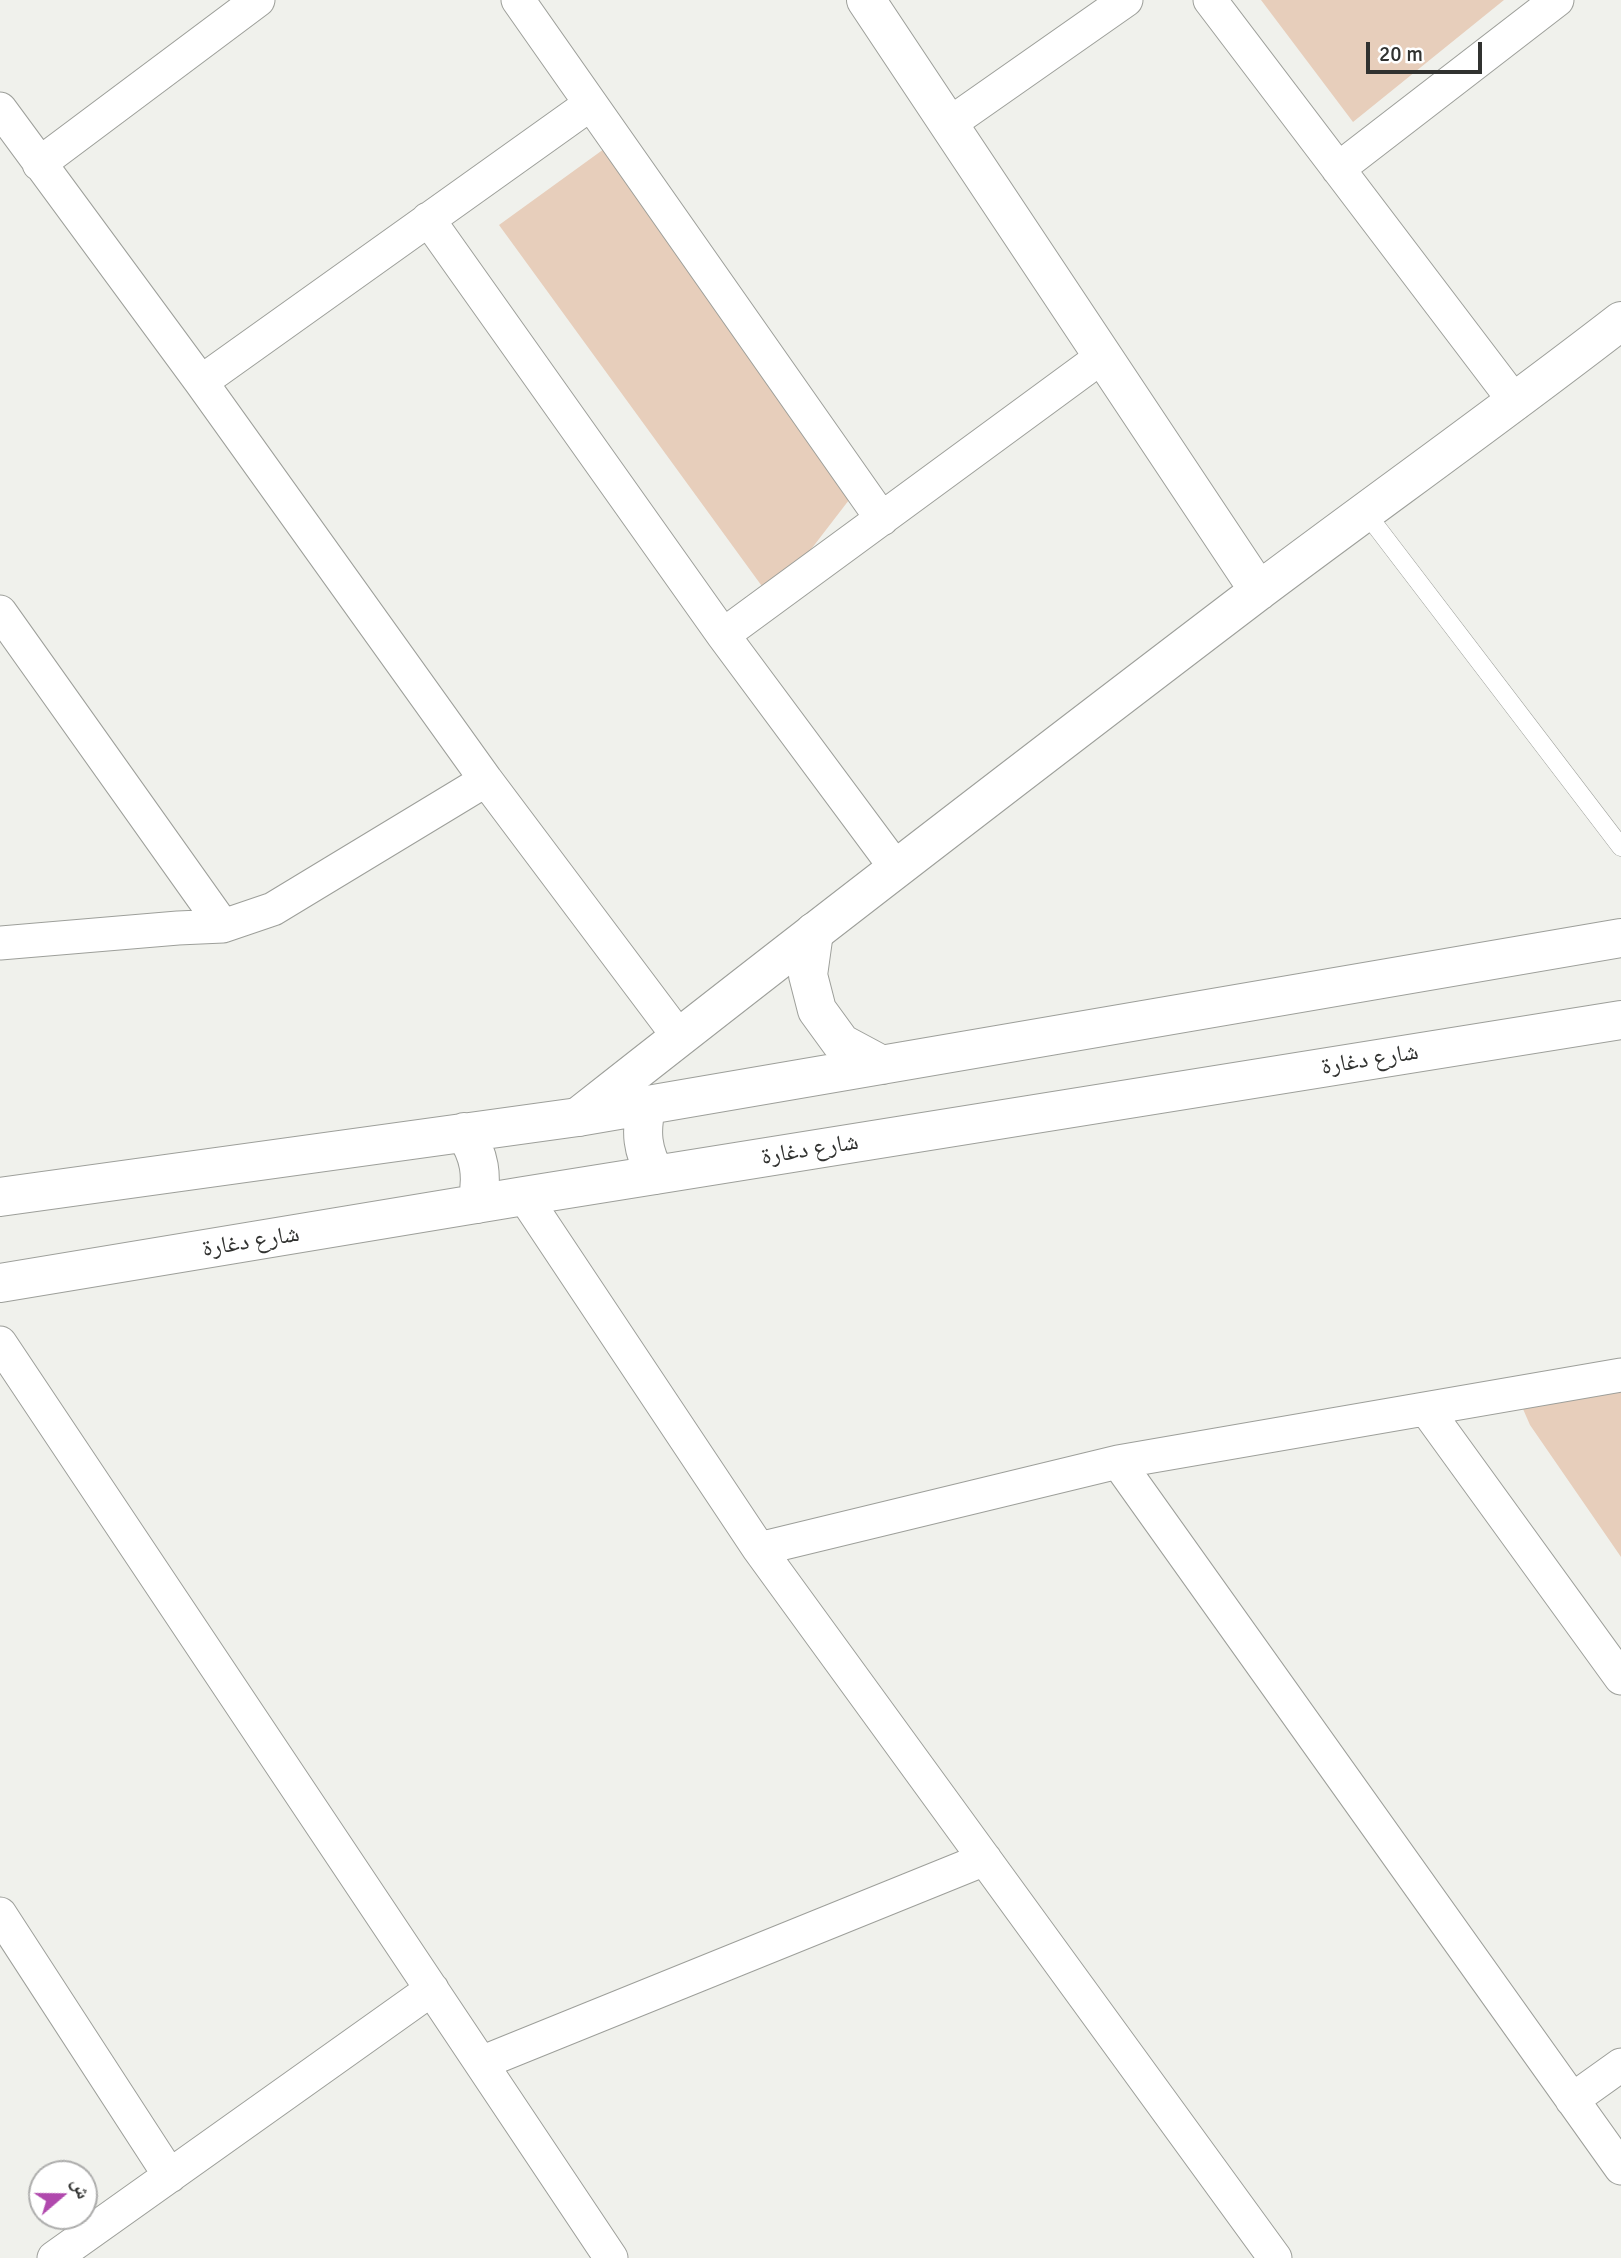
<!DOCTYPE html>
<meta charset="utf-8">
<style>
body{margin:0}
#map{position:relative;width:1621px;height:2258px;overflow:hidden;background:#f0f1ec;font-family:Signika,"Noto Naskh Arabic",sans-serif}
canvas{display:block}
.north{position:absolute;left:28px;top:2160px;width:70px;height:70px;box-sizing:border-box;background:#fff;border:2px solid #adadac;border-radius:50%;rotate:70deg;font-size:19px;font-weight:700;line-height:28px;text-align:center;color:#313230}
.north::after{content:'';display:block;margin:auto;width:24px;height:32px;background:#b049ad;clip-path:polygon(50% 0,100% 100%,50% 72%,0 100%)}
.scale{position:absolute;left:1366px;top:42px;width:116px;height:32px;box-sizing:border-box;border:4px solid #313230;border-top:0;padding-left:9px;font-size:21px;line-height:24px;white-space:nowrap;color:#313230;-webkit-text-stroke:5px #fff;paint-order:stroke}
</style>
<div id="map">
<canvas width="1621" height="2258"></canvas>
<div class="north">ش</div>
<div class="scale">20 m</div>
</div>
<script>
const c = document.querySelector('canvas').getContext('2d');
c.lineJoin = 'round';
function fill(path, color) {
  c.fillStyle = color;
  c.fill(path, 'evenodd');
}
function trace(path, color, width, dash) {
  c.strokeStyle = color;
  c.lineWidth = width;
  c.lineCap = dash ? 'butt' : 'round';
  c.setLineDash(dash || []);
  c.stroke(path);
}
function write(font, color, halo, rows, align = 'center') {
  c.font = font + ' Signika,"Noto Naskh Arabic",sans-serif';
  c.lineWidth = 5;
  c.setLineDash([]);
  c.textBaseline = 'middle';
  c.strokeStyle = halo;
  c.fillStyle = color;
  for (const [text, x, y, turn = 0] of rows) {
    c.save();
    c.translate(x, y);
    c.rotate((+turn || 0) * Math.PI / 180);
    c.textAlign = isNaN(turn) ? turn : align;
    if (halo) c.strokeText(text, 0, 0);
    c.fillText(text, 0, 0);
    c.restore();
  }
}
fill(new Path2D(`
 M1261,0H1504L1353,122Z
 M615,141L859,487L772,600L499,225Z
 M1621,1375V1557L1530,1425L1516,1393Z`), '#e7cebb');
const lane = new Path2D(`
 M1366,513L1621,847`);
const street = new Path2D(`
 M518,0L882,519
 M1210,0L1516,403
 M0,109L201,382L486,780L679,1037
 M949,124L1126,0
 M39,164L258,0
 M1338,169L1557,0
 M428,219L723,635L896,868
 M201,382L589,105
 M0,612L223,926
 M723,635L1103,356
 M0,943L178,928L223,926L273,909L486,780
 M524,1196L759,1549L1275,2258
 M0,1343L611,2258
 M1426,1409L1621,1678
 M1118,1462L1621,2168
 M759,1549L1118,1462L1621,1375
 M0,1914L170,2176
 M481,2063L985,1859
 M1572,2100L1621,2065
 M54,2258L432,1989`);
const secondary = new Path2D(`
 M866,0L1259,591
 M578,1117C802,940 1029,766 1256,593C1377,502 1501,414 1621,321`);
const highway = new Path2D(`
 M814,932L808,975L817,1010L841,1043L882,1065
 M647,1105C640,1131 642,1151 656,1175
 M464,1132C480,1155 483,1176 477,1204
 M0,1197L578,1117L1621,938
 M0,1283L524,1196L1621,1020`);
trace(lane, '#9d9f9a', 19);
trace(street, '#9d9f9a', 35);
trace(secondary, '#9d9f9a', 40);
trace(highway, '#9d9f9a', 40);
trace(lane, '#fff', 18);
trace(street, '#fff', 33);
trace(secondary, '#fff', 38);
trace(highway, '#fff', 38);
write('24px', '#313230', '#fff', [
 ["شارع دغارة",1370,1060,-9],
 ["شارع دغارة",810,1150,-9],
 ["شارع دغارة",251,1242,-9]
]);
</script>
